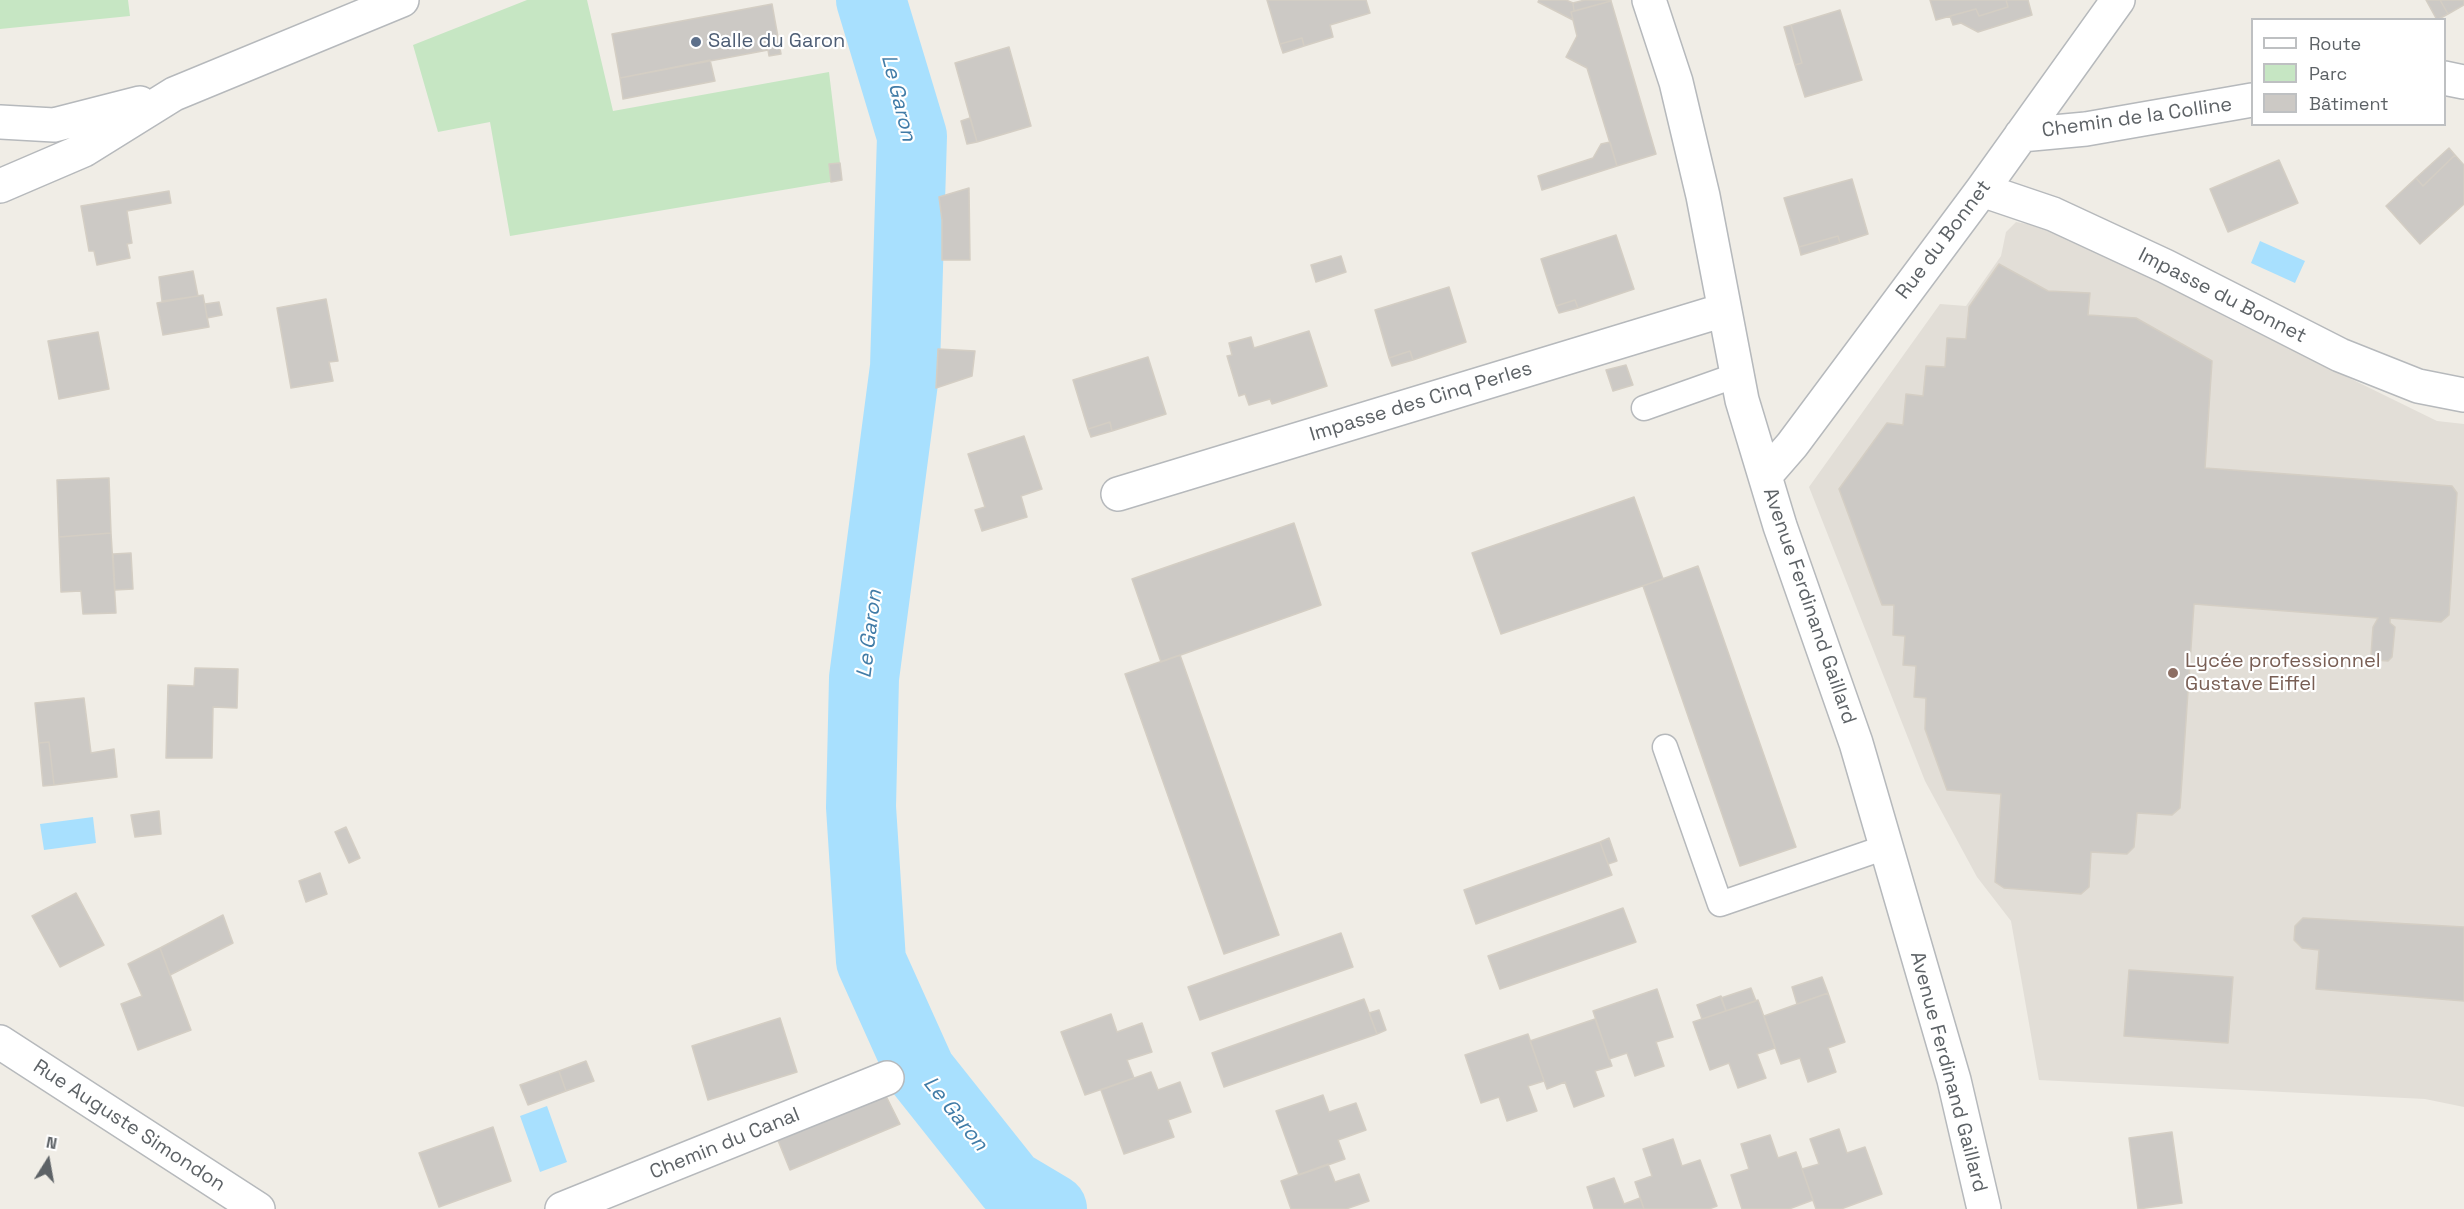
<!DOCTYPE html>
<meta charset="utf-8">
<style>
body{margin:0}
#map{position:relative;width:2464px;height:1209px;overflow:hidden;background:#f0ede6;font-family:"Space Grotesk",sans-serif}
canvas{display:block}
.legend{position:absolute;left:2251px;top:18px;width:195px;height:108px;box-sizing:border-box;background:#fff;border:2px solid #bec0c2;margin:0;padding:8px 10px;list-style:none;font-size:18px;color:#5d6266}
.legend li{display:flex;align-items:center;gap:12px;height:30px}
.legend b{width:30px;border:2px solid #bec0c2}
.north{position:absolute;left:18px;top:1131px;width:60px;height:60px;-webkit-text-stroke:4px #fff;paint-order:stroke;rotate:11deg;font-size:16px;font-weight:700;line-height:24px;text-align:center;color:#5d6266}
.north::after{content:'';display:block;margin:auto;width:21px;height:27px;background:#5d6266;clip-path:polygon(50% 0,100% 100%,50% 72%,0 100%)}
</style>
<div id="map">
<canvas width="2464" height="1209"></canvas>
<ul class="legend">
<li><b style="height:8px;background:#fff"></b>Route</li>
<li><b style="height:16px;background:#c6e6c3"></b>Parc</li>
<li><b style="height:16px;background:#ccc9c5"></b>Bâtiment</li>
</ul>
<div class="north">N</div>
</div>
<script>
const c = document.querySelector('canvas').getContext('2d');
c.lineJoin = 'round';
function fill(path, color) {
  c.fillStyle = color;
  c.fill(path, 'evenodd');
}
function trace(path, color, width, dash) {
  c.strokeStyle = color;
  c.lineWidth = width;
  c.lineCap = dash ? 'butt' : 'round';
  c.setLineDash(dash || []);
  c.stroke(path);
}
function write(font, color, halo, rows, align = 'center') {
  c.font = font + ' "Space Grotesk",sans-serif';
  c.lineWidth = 4.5;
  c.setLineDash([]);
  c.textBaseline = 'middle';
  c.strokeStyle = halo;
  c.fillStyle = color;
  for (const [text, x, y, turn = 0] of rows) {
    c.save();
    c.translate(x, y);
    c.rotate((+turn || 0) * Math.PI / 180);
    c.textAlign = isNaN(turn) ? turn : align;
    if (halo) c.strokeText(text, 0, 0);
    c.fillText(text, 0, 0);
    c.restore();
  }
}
fill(new Path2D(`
 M2016,222L2045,227L2081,241L2239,324L2437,421L2464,424V1107L2425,1099L2039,1080L2011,921L1977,877L1925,781L1809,487L1940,304L1966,306L2001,256L2006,232Z`), '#e2ded7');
fill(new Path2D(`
 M0,0H128L130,16L0,29Z
 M527,0H587L613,111L829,72L842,180L510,236L490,122L438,132L413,45Z`), '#c6e6c3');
fill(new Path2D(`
 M2260,241L2305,261L2295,283L2251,263Z
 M93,817L96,843L44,850L40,824Z
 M547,1106L567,1162L540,1172L520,1116Z`), '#a8e0fe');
trace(new Path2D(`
 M871,0L912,136L905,367L864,678L861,807L871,961L921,1072L1010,1184L1052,1209`), '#a8e0fe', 70);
const building = new Path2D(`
 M1267,0H1366L1370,13L1330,25L1333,37L1304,46L1302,38L1280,44Z
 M1539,0H1566L1573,3L1574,11L1571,12L1573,20L1538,2Z
 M1585,0H1611V1L1574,11L1573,3Z
 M1930,0H2006L2008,7L1979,16L1976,9L1936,20Z
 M2006,0H2028L2032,15L1978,32L1961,23L1953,25L1950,16L1976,9L1979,16L2008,7Z
 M2426,0H2440L2448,14L2437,20Z
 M2440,0H2464V5L2448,14Z
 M1611,1L1656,154L1617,166L1587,68L1566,57L1577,36L1571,12Z
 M772,4L781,54L769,56L768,50L620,78L612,34Z
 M1840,10L1862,80L1805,97L1795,65L1802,63L1791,25Z
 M1791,25L1802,63L1795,65L1784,27Z
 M1302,38L1304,46L1283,53L1280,44Z
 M1009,47L1031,126L977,142L955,63Z
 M710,60L715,81L623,99L620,78Z
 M970,118L977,142L967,144L961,121Z
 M1610,142L1617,166L1542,190L1538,176L1593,158L1601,144Z
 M2449,148L2455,155L2423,186L2416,178Z
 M2455,155L2464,165V204L2420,244L2386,206L2416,178L2423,186Z
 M2279,160L2298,203L2228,232L2210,189Z
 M840,163L842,180L831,182L829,164Z
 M1852,179L1868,234L1840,243L1838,236L1799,247L1784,198Z
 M969,188L970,260H942V220L939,197Z
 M169,191L171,203L127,211L132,243L127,244L130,258L97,265L94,251H89L81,206Z
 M1616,235L1634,289L1578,308L1575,300L1556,306L1541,259Z
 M1838,236L1840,243L1801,255L1799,247Z
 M1341,256L1346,272L1316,282L1311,265Z
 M1999,264L2048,291L2090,293L2088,315L2136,318L2212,361L2205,468L2452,486L2457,493L2449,615L2441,622L2390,618V623L2395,627L2392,657L2388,661L2375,660L2371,655L2373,627L2378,618L2194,604L2180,808L2172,815L2137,813L2134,847L2127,854L2091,852L2089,887L2081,894L2004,888L1995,882L2001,794L1947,790L1925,729L1926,698L1914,697L1916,666L1903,665L1905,636L1893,635L1894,605H1882L1839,489L1887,423L1903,425L1906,394L1923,396L1926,366L1945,367L1947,338L1966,339L1969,307Z
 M193,271L198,296L162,301L159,277Z
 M1449,287L1466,342L1413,360L1410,351L1389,358L1375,310Z
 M203,295L209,327L163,335L157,303Z
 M326,299L338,361L329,362L333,381L291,388L277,308Z
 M1575,300L1578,308L1559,313L1556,306Z
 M219,302L222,315L207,318L205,304Z
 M1309,331L1327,386L1272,404L1270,399L1249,405L1245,394L1239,396L1227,356L1232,355L1229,343L1251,337L1254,348Z
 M98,332L109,389L59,399L48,341Z
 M938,349L975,351L972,376L936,388Z
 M1410,351L1413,360L1392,366L1389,358Z
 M1148,357L1166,414L1112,431L1110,422L1088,429L1073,380Z
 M1626,365L1633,385L1613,391L1606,370Z
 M1110,422L1112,431L1091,437L1088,429Z
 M1024,436L1042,489L1021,496L1027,517L982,531L975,510L985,507L968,454Z
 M109,478L111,533L59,537L57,480Z
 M1634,497L1663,579L1501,634L1472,553Z
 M1294,523L1321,605L1161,662L1132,579Z
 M111,533L116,613L83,614L81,591L61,592L59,537Z
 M131,553L133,589L115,590L113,554Z
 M1698,566L1796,847L1740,866L1643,586Z
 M1180,655L1279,935L1224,954L1125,674Z
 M195,668L238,669L237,708L213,707L212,758H166L168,685L194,686Z
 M84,698L91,753L114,749L117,777L54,785L49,742L39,743L35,703Z
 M49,742L54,785L43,786L39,743Z
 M159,811L161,834L135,837L131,815Z
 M346,827L360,858L349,863L335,832Z
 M1609,838L1617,861L1608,864L1600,842Z
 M1600,842L1612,875L1476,924L1464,890Z
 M320,873L327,894L306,902L299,881Z
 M76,893L104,945L60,967L32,916Z
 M1623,908L1636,942L1500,989L1488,956Z
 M223,915L233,943L170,975L160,948Z
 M2303,918L2464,927V1001L2316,989L2319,950L2302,948L2294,940L2295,926Z
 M1341,933L1353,967L1200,1020L1188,987Z
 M160,948L191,1030L138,1050L121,1004L142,996L128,964Z
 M2129,970L2233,977L2228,1043L2124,1036Z
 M1822,977L1828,993L1797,1004L1792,987Z
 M1751,988L1756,1001L1726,1011L1721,998Z
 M1657,989L1673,1037L1656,1042L1664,1066L1635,1076L1627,1053L1609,1059L1593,1011Z
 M1828,993L1845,1042L1828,1048L1836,1072L1808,1082L1800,1058L1781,1064L1764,1016Z
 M1721,996L1726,1011L1702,1019L1697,1005Z
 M1364,999L1377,1034L1224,1087L1212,1053Z
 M1758,1000L1775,1048L1757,1054L1766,1078L1738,1088L1729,1063L1710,1070L1693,1022Z
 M1379,1010L1386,1030L1377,1034L1369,1013Z
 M1111,1014L1117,1032L1142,1023L1152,1052L1127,1060L1134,1078L1085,1095L1061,1032Z
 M780,1018L797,1072L708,1100L692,1046Z
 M1595,1019L1612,1066L1595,1071L1604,1096L1574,1107L1565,1082L1547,1089L1530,1041Z
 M1528,1034L1544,1081L1528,1086L1537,1111L1507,1121L1499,1097L1481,1103L1465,1055Z
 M586,1061L594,1081L566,1091L559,1071Z
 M559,1071L566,1091L528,1105L520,1085Z
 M1151,1072L1158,1090L1180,1082L1191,1112L1168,1120L1174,1137L1124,1154L1101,1090Z
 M1323,1095L1329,1112L1356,1103L1366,1130L1338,1140L1345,1159L1299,1175L1276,1111Z
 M886,1096L900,1124L790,1170L777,1138Z
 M493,1127L511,1181L439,1207L419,1153Z
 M1839,1129L1847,1153L1865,1147L1882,1194L1841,1209H1816L1802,1169L1819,1164L1810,1139Z
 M2172,1132L2182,1203L2138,1209L2129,1138Z
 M1770,1135L1778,1158L1796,1152L1813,1200L1789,1209H1742L1731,1175L1749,1169L1741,1144Z
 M1673,1139L1682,1166L1700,1160L1717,1206L1709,1209H1644L1635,1182L1652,1176L1643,1149Z
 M1328,1164L1335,1182L1359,1174L1369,1201L1346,1209H1291L1281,1181Z
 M1614,1178L1624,1204L1640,1198L1644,1209H1594L1587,1187Z`);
fill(building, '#ccc9c5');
trace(building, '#d4cec4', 1.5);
const lane = new Path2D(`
 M1644,408L1737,375
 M1665,747L1720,904L1886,847`);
const street = new Path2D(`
 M1649,0L1676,82L1703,196L1742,400L1780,526L1856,743L1954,1080L1984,1209
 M2444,78L2464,82
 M0,122L54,125L140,103
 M2021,135L2086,129L2252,100
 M0,186L84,150L174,94L402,0
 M1982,190L2053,214L2165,266L2340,355L2418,386L2464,395
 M1765,476L1792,445L1982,190L2118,0
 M1118,494L1724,310
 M0,1042L258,1209
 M562,1209L887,1078`);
trace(lane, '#b6b9bc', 27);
trace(street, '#b6b9bc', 36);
trace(lane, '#fff', 24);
trace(street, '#fff', 33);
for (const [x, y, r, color] of [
 [696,42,6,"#5c6f8a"],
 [2173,673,6,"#8d6e63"]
]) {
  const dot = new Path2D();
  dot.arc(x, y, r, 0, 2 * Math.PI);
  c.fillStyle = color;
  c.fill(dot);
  trace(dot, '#fff', 2);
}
write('20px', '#4e5e75', '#fff', [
 ["Salle du Garon",708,42]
], 'left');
write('20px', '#5d6266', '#fff', [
 ["Chemin de la Colline",2137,118,-8],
 ["Rue du Bonnet",1944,240,-53],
 ["Impasse du Bonnet",2222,296,27],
 ["Impasse des Cinq Perles",1421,402,-17],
 ["Avenue Ferdinand Gaillard",1809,606,71],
 ["Avenue Ferdinand Gaillard",1948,1072,75],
 ["Rue Auguste Simondon",129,1126,33],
 ["Chemin du Canal",725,1144,-22]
]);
write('20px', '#785e54', '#fff', [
 ["Lycée professionnel",2185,662],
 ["Gustave Eiffel",2185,685]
], 'left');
write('italic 21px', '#417ca7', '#fff', [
 ["Le Garon",898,98,76],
 ["Le Garon",870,634,-83],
 ["Le Garon",955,1114,51]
]);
</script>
